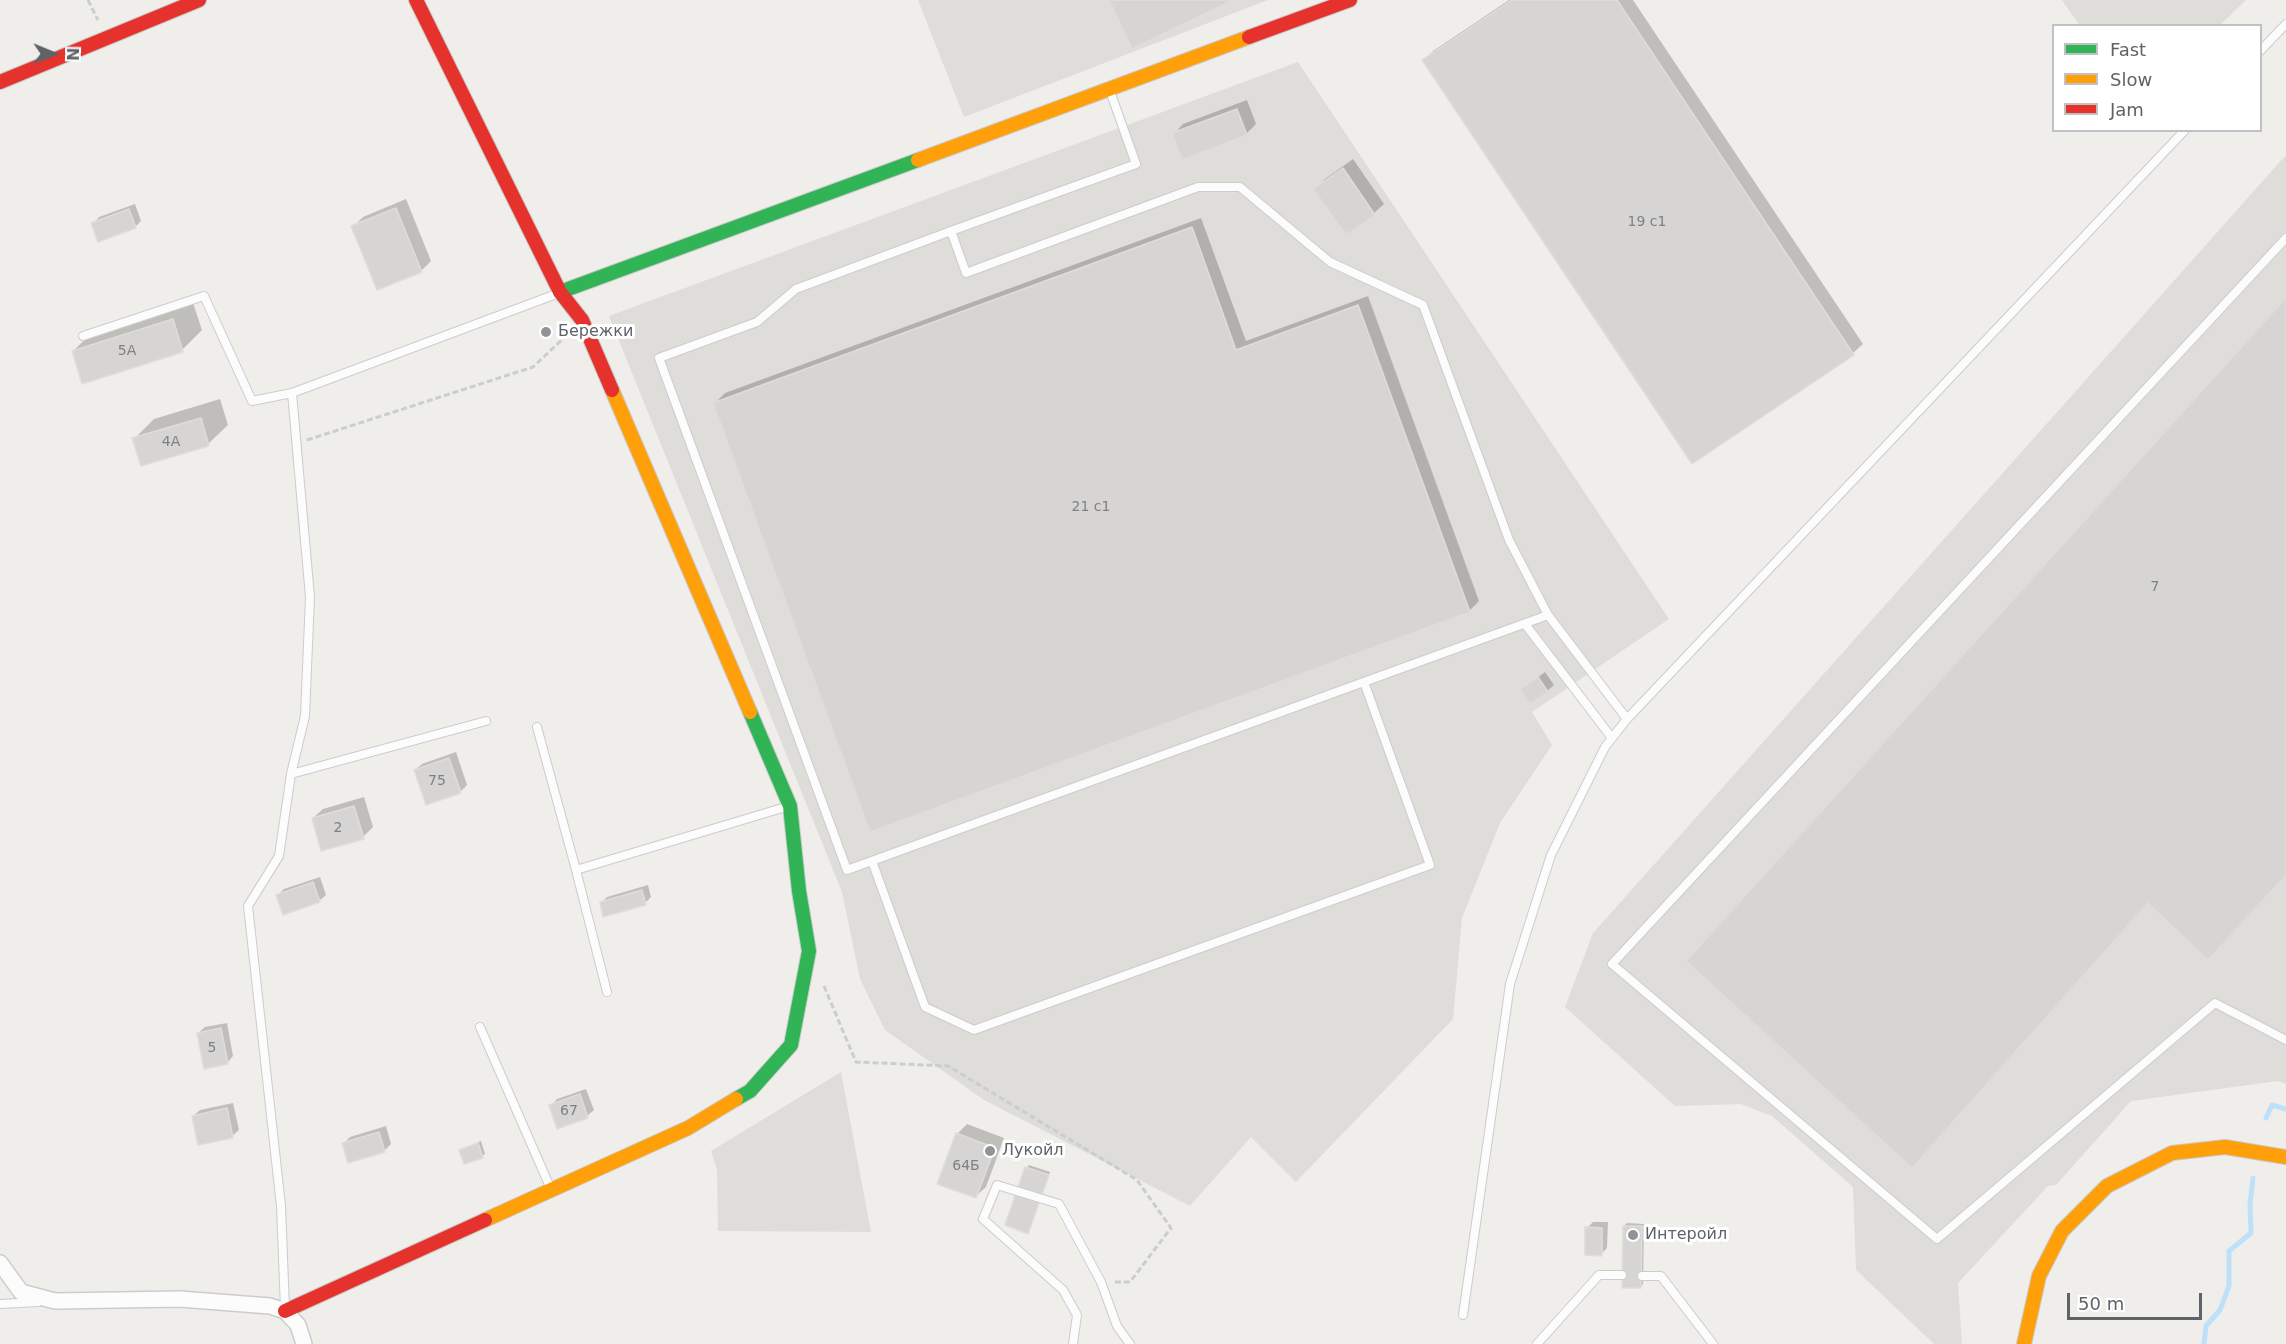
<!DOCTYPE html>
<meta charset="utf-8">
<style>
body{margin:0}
#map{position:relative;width:2286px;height:1344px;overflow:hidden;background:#efeeea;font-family:"DejaVu Sans",sans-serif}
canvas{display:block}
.legend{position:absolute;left:2052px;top:24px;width:210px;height:108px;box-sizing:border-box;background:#fff;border:2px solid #bfc1c3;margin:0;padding:8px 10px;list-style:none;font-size:18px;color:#5f6368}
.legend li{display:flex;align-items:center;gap:12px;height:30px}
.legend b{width:30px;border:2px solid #bfc1c3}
.north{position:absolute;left:24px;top:24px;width:60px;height:60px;-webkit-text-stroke:4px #fff;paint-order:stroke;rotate:91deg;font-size:16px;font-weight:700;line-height:24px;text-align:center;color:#5f6368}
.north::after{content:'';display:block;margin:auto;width:21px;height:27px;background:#5f6368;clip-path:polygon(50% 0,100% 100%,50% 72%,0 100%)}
.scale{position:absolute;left:2067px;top:1293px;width:135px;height:27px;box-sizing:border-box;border:3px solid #5f6368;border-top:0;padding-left:8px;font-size:18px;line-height:21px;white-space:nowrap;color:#5f6368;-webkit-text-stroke:4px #fff;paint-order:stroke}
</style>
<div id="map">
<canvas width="2286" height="1344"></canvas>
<ul class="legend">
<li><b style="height:8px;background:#30b455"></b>Fast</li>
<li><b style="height:8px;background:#ff9f0a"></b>Slow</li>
<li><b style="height:8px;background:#e5322d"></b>Jam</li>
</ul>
<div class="north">N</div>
<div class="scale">50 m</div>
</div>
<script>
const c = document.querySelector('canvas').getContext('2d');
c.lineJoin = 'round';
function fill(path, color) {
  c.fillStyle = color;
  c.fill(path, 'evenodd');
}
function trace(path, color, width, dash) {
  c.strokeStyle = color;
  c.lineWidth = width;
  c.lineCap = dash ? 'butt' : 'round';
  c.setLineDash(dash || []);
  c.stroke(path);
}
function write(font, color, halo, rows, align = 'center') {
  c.font = font + ' "DejaVu Sans",sans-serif';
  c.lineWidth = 6;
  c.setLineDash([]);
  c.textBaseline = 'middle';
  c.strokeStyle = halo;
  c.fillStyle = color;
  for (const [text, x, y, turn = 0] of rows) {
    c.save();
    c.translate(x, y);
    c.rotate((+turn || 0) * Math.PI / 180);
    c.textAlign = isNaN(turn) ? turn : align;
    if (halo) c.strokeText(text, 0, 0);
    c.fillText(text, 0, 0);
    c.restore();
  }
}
fill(new Path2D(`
 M918,0H1268L964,117Z
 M2062,0H2246L2220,25L2080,26Z
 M1298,62L1669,619L1532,712L1552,745L1500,823L1462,918L1453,1019L1296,1182L1251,1137L1190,1206L984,1100L885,1030L860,979L842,892L609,316Z
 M2286,155V1084L2278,1081L2131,1101L2056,1185L2048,1186L1958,1283L1962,1344H1934L1856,1270L1853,1187L1772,1116L1741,1104L1675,1106L1565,1007L1593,933Z
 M841,1072L871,1232L718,1231L717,1170L711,1151Z`), '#dfddda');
fill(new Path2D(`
 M1509,0H1633L1863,344L1853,353L1692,462L1424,61L1433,51Z
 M1247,100L1256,124L1246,134H1174L1183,124Z
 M1353,159L1384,204L1374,213L1346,233L1315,189L1325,179Z
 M406,199L431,261L421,271L353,227L363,217Z
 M135,204L141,221L135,227L93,224L99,217Z
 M1201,218L1246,341L1368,296L1479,601L1469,611L715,403L725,393Z
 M192,300L202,330L182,350L73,351L93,332Z
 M220,399L228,425L208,444L134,439L154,419Z
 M1545,672L1554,685L1547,691L1522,689Z
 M456,752L467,785L460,792L415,770L422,764Z
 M364,797L373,827L363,837L313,818L323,809Z
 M320,877L326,895L319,901L278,895L284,889Z
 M648,885L651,897L645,903H601L607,897Z
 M227,1023L233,1056L227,1063L198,1033L205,1027Z
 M586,1089L594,1110L587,1116L551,1106L557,1099Z
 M233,1103L239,1130L232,1136L193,1116L200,1110Z
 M967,1124L1004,1138L986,1187L976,1196L957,1134Z
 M386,1126L391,1144L385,1150L349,1161L344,1143L350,1137Z
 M481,1141L485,1154L482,1156L460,1150Z
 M1029,1165L1050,1172L1028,1232L1027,1168Z
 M1593,1222H1608L1607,1248L1601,1254L1587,1228Z
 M1627,1223L1644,1224L1643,1284L1641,1287L1624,1226Z`), '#0003');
trace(new Path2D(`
 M2266,1118L2272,1105L2286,1109
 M2204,1344L2206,1326L2220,1310L2229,1286V1251L2251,1233L2250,1204L2253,1178`), '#bfe0f9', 5);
const building = new Path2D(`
 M1109,0H1233L1132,49Z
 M1512,0H1617L1854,355L1692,464L1422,60Z
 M1237,109L1247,135L1182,160L1172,133Z
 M1343,168L1375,215L1346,235L1313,189Z
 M396,208L422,272L377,290L351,226Z
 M129,209L136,228L98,242L91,223Z
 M1192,227L1236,350L1358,305L1470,612L870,832L713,403Z
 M2286,298V875L2208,960L2148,903L1912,1168L1686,961Z
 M173,319L183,352L82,384L72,351Z
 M201,418L209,446L141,466L132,438Z
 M1538,677L1548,692L1530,704L1520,689Z
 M449,758L461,793L426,805L414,770Z
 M354,806L364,839L321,851L312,818Z
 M313,882L320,902L283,915L276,895Z
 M642,890L646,905L603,917L600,902Z
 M221,1028L228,1064L204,1069L197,1033Z
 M580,1094L588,1118L557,1129L549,1105Z
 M227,1108L233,1138L198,1145L192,1116Z
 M379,1132L385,1152L348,1163L342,1143Z
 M956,1133L995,1148L976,1198L937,1184Z
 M478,1143L483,1158L464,1164L459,1150Z
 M1025,1167L1049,1175L1028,1234L1005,1225Z
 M1623,1226H1642L1641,1288H1622Z
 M1585,1227L1602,1228V1256L1585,1255Z`);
fill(building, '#d6d5d3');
trace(building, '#deddd9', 1.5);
const lane = new Path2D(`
 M2260,51L2286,24
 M1110,91L1136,164L951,231L966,273L1198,187H1240L1330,262L1423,305L1509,540L1548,615L1627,719
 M951,231L796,289L757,322L659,358L847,870L1548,615
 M2286,238L1612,964L1937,1239L2215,1003L2286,1040
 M83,336L204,296L252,401L292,393L559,293
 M1525,624L1612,738
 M537,727L576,870
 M291,774L486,721
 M872,861L925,1007L974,1030L1430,865L1364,682
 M607,992L576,870L789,806
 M480,1027L550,1187
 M1642,1276H1661L1713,1344
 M0,1304L38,1302
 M285,1309L281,1206L248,906L279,856L291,774L305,716L310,597L292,393
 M1463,1315L1510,984L1551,855L1605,747L1627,719L2185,130
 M1073,1344L1077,1315L1063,1290L983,1219L997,1185L1059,1204L1101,1282L1117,1326L1130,1344
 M1537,1344L1599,1275H1622`);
const street = new Path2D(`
 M0,1263L21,1292L55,1301L180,1299L270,1306L285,1311L298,1325L304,1344`);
const fast = new Path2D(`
 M560,292L918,160
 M736,1099L750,1091L791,1045L809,951L799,891L790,806L750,712`);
const slow = new Path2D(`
 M918,160L1249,37
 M612,390L750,712
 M485,1220L688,1128L736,1099
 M2024,1344L2039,1276L2062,1231L2107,1186L2172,1153L2225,1147L2286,1157`);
const jam = new Path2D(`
 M416,0L560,292L582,320L612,390
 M1249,37L1350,0
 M0,82L199,0
 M285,1311L485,1220`);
trace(lane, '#cbcccc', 10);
trace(street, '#cbcccc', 18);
trace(fast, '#cacacb', 16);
trace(slow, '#cacacb', 16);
trace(jam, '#cacacb', 16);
trace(new Path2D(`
 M88,0L98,20
 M307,440L533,367L567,335
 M824,986L856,1062L948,1066L1137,1180L1171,1228L1130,1282H1113`), '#cacfcc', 3, [6, 3]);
trace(lane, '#fdfcfc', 8);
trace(street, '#fdfcfc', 15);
trace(fast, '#30b455', 14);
trace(slow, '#ff9f0a', 14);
trace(jam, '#e5322d', 14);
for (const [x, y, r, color] of [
 [546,332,6,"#919496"],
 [990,1151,6,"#919496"],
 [1633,1235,6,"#919496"]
]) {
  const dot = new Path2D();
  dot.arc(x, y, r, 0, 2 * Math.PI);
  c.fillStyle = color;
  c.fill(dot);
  trace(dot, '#fff', 2);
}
write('14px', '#7e8184', null, [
 ["19 с1",1647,222],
 ["5А",127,351],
 ["4А",171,442],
 ["21 с1",1091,507],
 ["7",2155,587],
 ["75",437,781],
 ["2",338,828],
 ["5",212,1048],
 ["67",569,1111],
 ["64Б",966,1166]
]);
write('16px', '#5f6368', '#fff', [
 ["Бережки",558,332],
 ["Лукойл",1002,1151],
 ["Интеройл",1645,1235]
], 'left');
</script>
